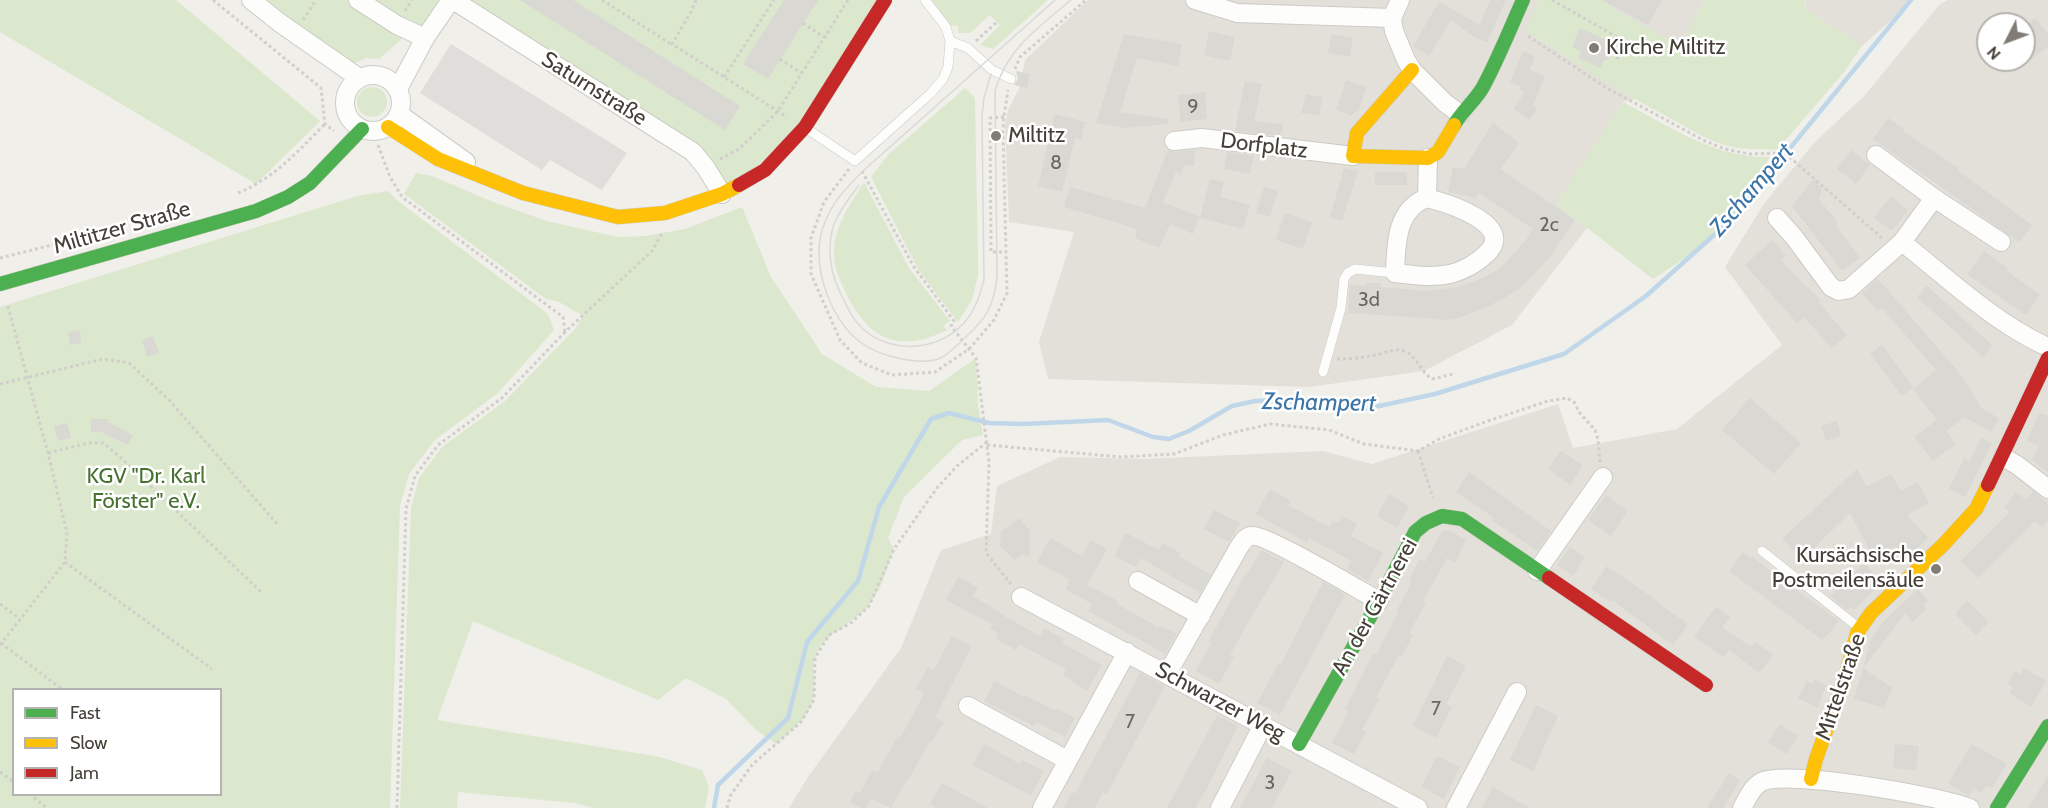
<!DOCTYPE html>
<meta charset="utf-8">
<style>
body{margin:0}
#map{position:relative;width:2048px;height:808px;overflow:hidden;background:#f0efea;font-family:Cabin,sans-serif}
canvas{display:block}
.legend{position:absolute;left:12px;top:688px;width:210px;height:108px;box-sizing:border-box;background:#fff;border:2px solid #b5b3af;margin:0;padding:8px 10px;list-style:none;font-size:18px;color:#454037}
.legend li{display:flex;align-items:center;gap:12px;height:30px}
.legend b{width:30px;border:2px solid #b5b3af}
.north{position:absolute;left:1976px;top:12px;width:60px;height:60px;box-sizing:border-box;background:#fff;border:2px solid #b5b3af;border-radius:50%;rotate:228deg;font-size:16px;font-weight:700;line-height:24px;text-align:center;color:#454037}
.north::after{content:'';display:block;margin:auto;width:21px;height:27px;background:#817d76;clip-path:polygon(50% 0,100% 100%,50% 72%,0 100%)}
</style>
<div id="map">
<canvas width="2048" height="808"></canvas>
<ul class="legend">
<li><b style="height:8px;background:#4caf50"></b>Fast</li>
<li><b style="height:8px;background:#ffc107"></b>Slow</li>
<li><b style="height:8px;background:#c62828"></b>Jam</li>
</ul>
<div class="north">N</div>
</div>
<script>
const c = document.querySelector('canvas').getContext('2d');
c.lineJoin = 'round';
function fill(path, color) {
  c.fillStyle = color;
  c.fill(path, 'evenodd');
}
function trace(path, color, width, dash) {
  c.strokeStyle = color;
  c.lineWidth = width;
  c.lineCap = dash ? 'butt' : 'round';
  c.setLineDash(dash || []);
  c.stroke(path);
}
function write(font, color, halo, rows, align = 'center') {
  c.font = font + ' Cabin,sans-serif';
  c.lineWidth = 5;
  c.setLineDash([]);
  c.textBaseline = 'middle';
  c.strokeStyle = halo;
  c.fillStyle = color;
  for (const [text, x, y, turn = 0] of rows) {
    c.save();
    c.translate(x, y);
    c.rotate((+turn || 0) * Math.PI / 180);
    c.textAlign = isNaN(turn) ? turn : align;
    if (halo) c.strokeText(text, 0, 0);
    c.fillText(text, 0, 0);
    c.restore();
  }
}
fill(new Path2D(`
 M1088,0H1704L1683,43L1634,99L1623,102L1557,204L1587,228L1512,325L1424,371L1309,387L1048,379L1039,342L1074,232L1009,222L1005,125L1008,110L1019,89L1025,60Z
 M1806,0H1914L1862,46L1806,9Z
 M1948,0H2048V808H789L808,777L901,648L941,550L991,534L997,486L1060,457L1143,459L1323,451L1372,464L1558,404L1573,448L1677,429L1782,345L1725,267L1763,205L1814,143L1865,95L1939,5ZM1988,24H2024V60H1988Z`), '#e3e0d9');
fill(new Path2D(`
 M0,0H176L320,121L256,184L0,32Z
 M261,0H349L405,36L379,59L366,58L349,66Z
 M358,0H451L425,38Z
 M453,0H885L805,127L722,194L693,151Z
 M932,0H1048L993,49L980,45L1000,25L990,15L970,33H958V26L949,25Z
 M1539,0H1562L1565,2L1567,0H1614L1611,8L1668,39L1682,43L1704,0H1805L1806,9L1862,46L1844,72L1778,149C1761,150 1745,150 1728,146C1708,141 1688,128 1670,118C1619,92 1572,61 1525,30Z
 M357 102a15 15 0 1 1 30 0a15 15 0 1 1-30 0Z
 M965,88L975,98L978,275L972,300L958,322L918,269L871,177L888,155Z
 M1623,102C1671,127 1714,158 1770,157L1733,218L1698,249L1653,279L1556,204Z
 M416,173L432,176L493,202L547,221L618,237L645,236L685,229L742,207L771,277L822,354L876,387L929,391L976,358L978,405L983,435L962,440L904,497L888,538L894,549C887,567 881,593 867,607C851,625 823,633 815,658C812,666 815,681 814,690C814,714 793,729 776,744L755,729L726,699L686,678L658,700L473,621L437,720L660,757L702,770L709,787L705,808H594L575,803L458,792L457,808H400L411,508L419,478L442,447L505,401L575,329L583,316L559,302L546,299L404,194Z
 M864,182L909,268L950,321L943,326L947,330C900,354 868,340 846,293C840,281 834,268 834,254C833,227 851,203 864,182Z
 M388,191L398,201L548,314L554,330L498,393L435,440L409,474L400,506L390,808H0V307L357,196ZM14,690H220V794H14Z`), '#dce8cd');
fill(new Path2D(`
 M451,44L627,153L602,190L550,160L542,170L420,93Z`), '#dfdeda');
trace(new Path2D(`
 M714,808L718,785L788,718L807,642L858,581L879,507L931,419L949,413L989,423L1023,424L1108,420L1153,437L1169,439L1189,431L1232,406L1255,401L1285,400L1365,409L1435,394L1564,354L1646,296L1733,218L1911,0`), '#bfd7e9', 4.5);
fill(new Path2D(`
 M520,0H573L740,106L725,130Z
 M784,0H818L768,79L743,64Z
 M1490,0H1506L1487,42L1474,37L1451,20L1429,56L1413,46L1439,2L1480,25Z
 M1602,0H1662L1648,25Z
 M2035,18L2048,34V46L2030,61L2024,53V27Z
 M1580,28L1615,44L1608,60L1605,59L1600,68L1578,58L1581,51L1572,47Z
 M1209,31L1235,37L1230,61L1204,55Z
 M1124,34L1182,44L1178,66L1137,58L1120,112L1168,119V124L1124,128L1096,123Z
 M1332,34L1353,38L1350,57L1328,53Z
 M1523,51L1535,57L1530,70L1545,76L1533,105L1537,109L1529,120L1513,109L1525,92L1520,90L1521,87L1510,82Z
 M1016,71L1030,74L1027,88L1014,85L1018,79Z
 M1346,80L1366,87L1360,107L1352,116L1336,110Z
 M1245,81L1262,84L1254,121L1283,124L1281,136L1235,131Z
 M1205,92L1207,119L1181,122L1178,95Z
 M1306,94L1323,97L1319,115L1301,113Z
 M1055,114L1085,122L1081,140L1075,138L1062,192L1038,186Z
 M1888,118L1904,129L1903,131L1958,168L1957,170L2032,225L2019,242L1873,139Z
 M1493,123L1519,143L1500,169L1575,220L1550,257L1520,288L1506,297L1485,308L1458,318L1440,321V319L1348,313L1350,285L1366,286V283H1381V287L1427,291L1457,287L1478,280L1500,269L1526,240L1533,229L1479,193L1475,198L1448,192L1453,167L1464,169Z
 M1168,150L1175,152L1195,150L1194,166L1184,165L1181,174L1176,172L1163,202L1200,217L1193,234L1170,224L1159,248L1135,238L1137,229L1064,207L1070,187L1145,208Z
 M1851,150L1870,165L1856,184L1837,169Z
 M1227,152L1254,156L1250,174L1224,169Z
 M1344,168L1358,171L1342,221L1330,217Z
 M1375,172H1407V185H1375Z
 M1210,179L1224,182L1220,197L1250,205L1243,229L1200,218Z
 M1814,179L1822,190L1819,199L1838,223L1835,225L1860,258L1842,271L1792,206Z
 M1264,187L1278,191L1270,217L1256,213Z
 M1891,196L1908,210L1892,231L1874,218Z
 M1285,213L1312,222L1303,249L1276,240Z
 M1772,240L1786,256L1781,260L1807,288L1808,287L1821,301L1819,303L1847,335L1832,348L1804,317L1797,323L1745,265Z
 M1984,251L2008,268L2007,271L2040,295L2026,315L1967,274Z
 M1878,279L1962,376L1981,408L1999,418L1992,432L1964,417L1946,431L1955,444L1933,461L1914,437L1937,420L1913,389L1936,370L1882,308L1878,311L1862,293Z
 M1927,286L1993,346L1983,357L1917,297Z
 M80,330L81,343L70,345L68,332Z
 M153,336L159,353L147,357L142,340Z
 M1882,345L1913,387L1902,396L1870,354Z
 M1750,398L1801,443L1774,474L1722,430Z
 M2039,413L2048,416V473L2032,460L2039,446L2027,441Z
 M91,419H108V422L133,435L128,445L101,432H91Z
 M1837,421L1841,436L1826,441L1821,426Z
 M67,423L71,438L58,441L54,426Z
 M1981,438L1992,443L1965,497L1949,489L1965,457L1969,463Z
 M1561,451L1583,466L1570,485L1548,469Z
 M1857,469L1867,487L1891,474L1901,491L1918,482L1929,503L1907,515L1928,538L1906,559L1895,546L1874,558L1850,513L1802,559L1782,539Z
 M1469,472L1551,531L1537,551L1492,520L1493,517L1456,492Z
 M1270,489L1291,501L1288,505L1329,527L1333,520L1338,523L1342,516L1357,524L1351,536L1383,553L1368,581L1347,569L1351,561L1309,538L1307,543L1256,514Z
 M2033,491L2048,504V520L2042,527L2035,521L1978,578L1961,561L2010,512L2004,507L2016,492L2026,500Z
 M1389,494L1409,506L1397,528L1377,516Z
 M1606,495L1628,511L1611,536L1588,520Z
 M1214,510L1240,523L1229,542L1204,529Z
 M1019,518L1030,531L1029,557L1023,554L1015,560L1000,546L1001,532Z
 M1442,531H1451L1466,540L1455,563L1447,558L1423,601L1426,603L1409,633L1413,635L1402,656L1399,655L1376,697L1379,698L1362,730L1366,732L1354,754L1332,743L1349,711L1345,709L1373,653L1376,655L1399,611L1397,610L1412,582L1409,580L1420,559L1425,562Z
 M1126,533L1159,550L1163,543L1180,553L1179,556L1211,575L1200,593L1141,558L1136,567L1114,556Z
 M1050,538L1082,556L1091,540L1107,549L1087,585L1118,601L1117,604L1158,627L1159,625L1177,634L1165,654L1088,611L1092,604L1065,589L1070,580L1037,562Z
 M1570,547L1585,557L1573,576L1557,565Z
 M1261,550L1284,562L1245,628L1230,655L1234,657L1219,684L1196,671L1211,644L1208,642L1245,575L1246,576Z
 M1743,552L1751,558L1752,557L1839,621L1831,631L1822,640L1729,571Z
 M1864,563L1882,582L1855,609L1849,608L1847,610L1830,596Z
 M1607,566L1659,602L1658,603L1688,624L1673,645L1612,600L1611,602L1591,589Z
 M958,577L978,587L973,596L1000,612L999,613L1040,636L1044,628L1064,639L1062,643L1102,665L1087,691L1063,675L1066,669L1019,644L1016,650L995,638L998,633L990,629L993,625L946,600Z
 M1323,582L1345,594L1280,715L1257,703L1279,663L1281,664Z
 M1918,589L1928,601L1923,605L1926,610L1912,622L1905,613L1863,668L1892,688L1884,708L1854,699L1871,639L1882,623Z
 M1967,601L1989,622L1976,635L1955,614Z
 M1716,607L1730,617L1722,627L1751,647L1755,642L1773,655L1759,673L1729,650L1724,657L1694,637Z
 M952,636L972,646L935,717L944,722L932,742L930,741L909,779L908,778L891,808L871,799L866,808H862L850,802L856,791L860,793L872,770L877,773L898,736L901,737L924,694L916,689L928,667L934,670Z
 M1447,656L1466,666L1446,704L1452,707L1436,738L1413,726Z
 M2024,668L2046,681L2031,707L2009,693L2013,687L2008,684L2015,671L2020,675Z
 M1140,673L1165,686L1107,794L1103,792L1095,808H1063L1072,792L1075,794Z
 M1814,679L1826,685L1818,708L1798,698L1807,681L1812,683Z
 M995,681L1024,697L1025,695L1055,711L1056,708L1075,718L1065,737L1036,722L1034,726L984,701Z
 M1536,705L1558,716L1533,771L1510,760Z
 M1217,715L1238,726L1206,790L1195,808H1167Z
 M1780,724L1798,736L1787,754L1768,742Z
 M984,744L1020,764L1022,760L1044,771L1031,795L972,765Z
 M1895,744L1919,746L1916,770L1893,768Z
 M1972,744L2007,764L1992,788L1986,785L1982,793L1974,788L1969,796L1948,783Z
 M1437,756L1460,767L1444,799L1421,787Z
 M1267,758L1292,771L1278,797L1272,808H1240Z
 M1729,773L1740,780L1723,808H1707Z
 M2048,776V808H2028Z
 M942,783L988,808H937L930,804Z
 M1493,787L1506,795L1531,808H1482Z`), '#d9d8d3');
const lane = new Path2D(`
 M950,41L968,48L992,70L1011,79
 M807,129L855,161L930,94L943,79L948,67L950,41L946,27L925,0
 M1323,372L1341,308L1344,279L1348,273L1355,269L1395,273
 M1762,551L1858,627`);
const street = new Path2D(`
 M251,0L280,23L359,78
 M358,0L397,25L425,38
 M453,0L693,152L706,168L722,194
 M1195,0L1237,13L1392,18
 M1400,0L1392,18L1394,31L1406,60L1412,70L1445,103L1460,114
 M345 103a28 28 0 1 1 56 0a28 28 0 1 1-56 0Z
 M398,89L425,38L451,0
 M399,114L466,162
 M1174,141L1202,138L1353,156
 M1427,198C1447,203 1518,225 1486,254C1477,263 1463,271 1450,274C1432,278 1413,275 1395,273C1396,245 1396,209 1427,198L1428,158
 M1934,198L2001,242
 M1777,218L1794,237L1831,287L1839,291L1849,289L1902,242L1934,198L1876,155
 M1902,242C1946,277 1997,325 2048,347
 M2003,457L2017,465L2048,489
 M1537,571L1603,477
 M1138,581L1201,616
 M1021,597L1418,808
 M1167,674L1238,549C1241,544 1245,537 1251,536C1264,533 1361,591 1379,601
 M968,706L1067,760
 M1042,808L1127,652
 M1220,808L1263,725
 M1456,808L1517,692
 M1742,808C1747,799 1752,787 1761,782C1786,769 1940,796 1970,808`);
const fast = new Path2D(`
 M1454,125C1462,111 1475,101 1483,87C1498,59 1510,29 1523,0
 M0,284L256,211L288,197L310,183L362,129
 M1299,744L1379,601L1415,532L1426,523L1442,516L1462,519L1549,578
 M1997,808L2048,726`);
const slow = new Path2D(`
 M1412,70L1357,133L1353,156L1428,158L1438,152L1454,125
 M388,127L438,159L523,193L618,217L665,213L722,194L739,185
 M1811,779L1816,759L1845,678L1857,633L1871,613L1943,545L1976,509L1988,485`);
const jam = new Path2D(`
 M739,185L765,170L805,127L885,0
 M1988,485L2048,358
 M1549,578L1706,685`);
trace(lane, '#cccbc6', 10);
trace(street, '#cccbc6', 20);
trace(fast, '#ceccc2', 15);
trace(slow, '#ceccc2', 15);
trace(jam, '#ceccc2', 15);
trace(new Path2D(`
 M213,0L321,88L325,124L334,131
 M602,0L671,44
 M696,0L691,12L672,44L787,117
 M1552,0L1617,37L1622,49L1617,59
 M405,11L412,0
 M303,20L316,0
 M803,23L824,37
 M1528,36L1605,87L1705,141L1725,149L1749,154L1785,153L1883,239
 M976,41L997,22
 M780,59L801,73
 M1015,69L1020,57L1086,0
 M724,77L774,0
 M1004,117L990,118L991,252H1006
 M378,145L390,177L402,197L563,317L565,332
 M720,159L739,149L778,111L848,0
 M849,169L824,202L811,238V274L840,340L862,363L892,375L935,372L969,349L994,320L1007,293L1003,131L1004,117L1008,90
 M862,171L914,267L954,321L951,326L976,358L989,462L986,553L1011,584
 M238,193C276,177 297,152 325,124
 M0,258L88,236
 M1337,359C1350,359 1363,358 1375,355C1386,353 1396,347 1407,352C1417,358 1421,372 1432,379L1453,374
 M0,384L103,359L129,363L170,401L278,525
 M987,445L1121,457L1174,454L1223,435L1270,424L1329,430L1364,444L1418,451L1439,439L1488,421L1548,401L1567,398L1574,402L1579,412L1595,430L1598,439L1600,463
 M1418,451L1433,498
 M48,453L88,443H103L119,456L261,592
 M65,562L212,669
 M0,604L20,619
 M1,643L63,690
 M0,645L65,562L67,533L48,453L7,303
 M0,772L14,782
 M29,794L47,808
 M397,808L406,509L415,476L438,445L502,398L565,332L652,251L662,233
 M727,808L730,796L752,765L801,722L814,700L815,658L829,635L851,623L869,606L894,549L937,488L957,466L987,442`), '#d1cecb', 3, [3, 3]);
trace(lane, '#fdfdfc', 9);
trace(street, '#fdfdfc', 18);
trace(fast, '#4caf50', 14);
trace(slow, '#ffc107', 14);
trace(jam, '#c62828', 14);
trace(new Path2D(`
 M1055,0L863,171C847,187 833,201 825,222C809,260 828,317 860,342C872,351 887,356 902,359C914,361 926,363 938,359C948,356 959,343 967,336C987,317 993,307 997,278L995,91C1007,48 1038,28 1071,0
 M859,185C850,197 838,212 833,227C827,249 830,270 839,290C846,304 851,318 863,329C893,356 944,351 968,318C977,306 980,294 984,280L982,116L984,98L991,74`), '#d9d9d8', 1.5);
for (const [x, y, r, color] of [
 [1594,48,6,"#817d76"],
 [996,136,6,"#817d76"],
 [1936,569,6,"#817d76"]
]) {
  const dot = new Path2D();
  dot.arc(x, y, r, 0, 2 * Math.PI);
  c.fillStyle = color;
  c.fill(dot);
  trace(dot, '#fff', 2);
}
write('20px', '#6b675f', null, [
 ["9",1193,107],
 ["8",1056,163],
 ["2c",1549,225],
 ["3d",1369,300],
 ["7",1436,709],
 ["7",1130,722],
 ["3",1270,783]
]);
write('22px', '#454037', '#fff', [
 ["Kirche Miltitz",1606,48],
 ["Miltitz",1008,136],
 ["Kursächsische",1924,556,"right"],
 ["Postmeilensäule",1924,581,"right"]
], 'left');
write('22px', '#454037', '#fff', [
 ["Saturnstraße",594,89,32],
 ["Dorfplatz",1264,146,7],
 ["Miltitzer Straße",122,228,-16],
 ["An der Gärtnerei",1375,607,-61],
 ["Mittelstraße",1841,687,-71],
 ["Schwarzer Weg",1220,702,28]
]);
write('22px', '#467130', '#fff', [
 ["KGV \"Dr. Karl",146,477],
 ["Förster\" e.V.",146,502]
]);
write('italic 24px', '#3b75a7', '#fff', [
 ["Zschampert",1752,190,-49],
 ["Zschampert",1319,403,1]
]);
</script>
